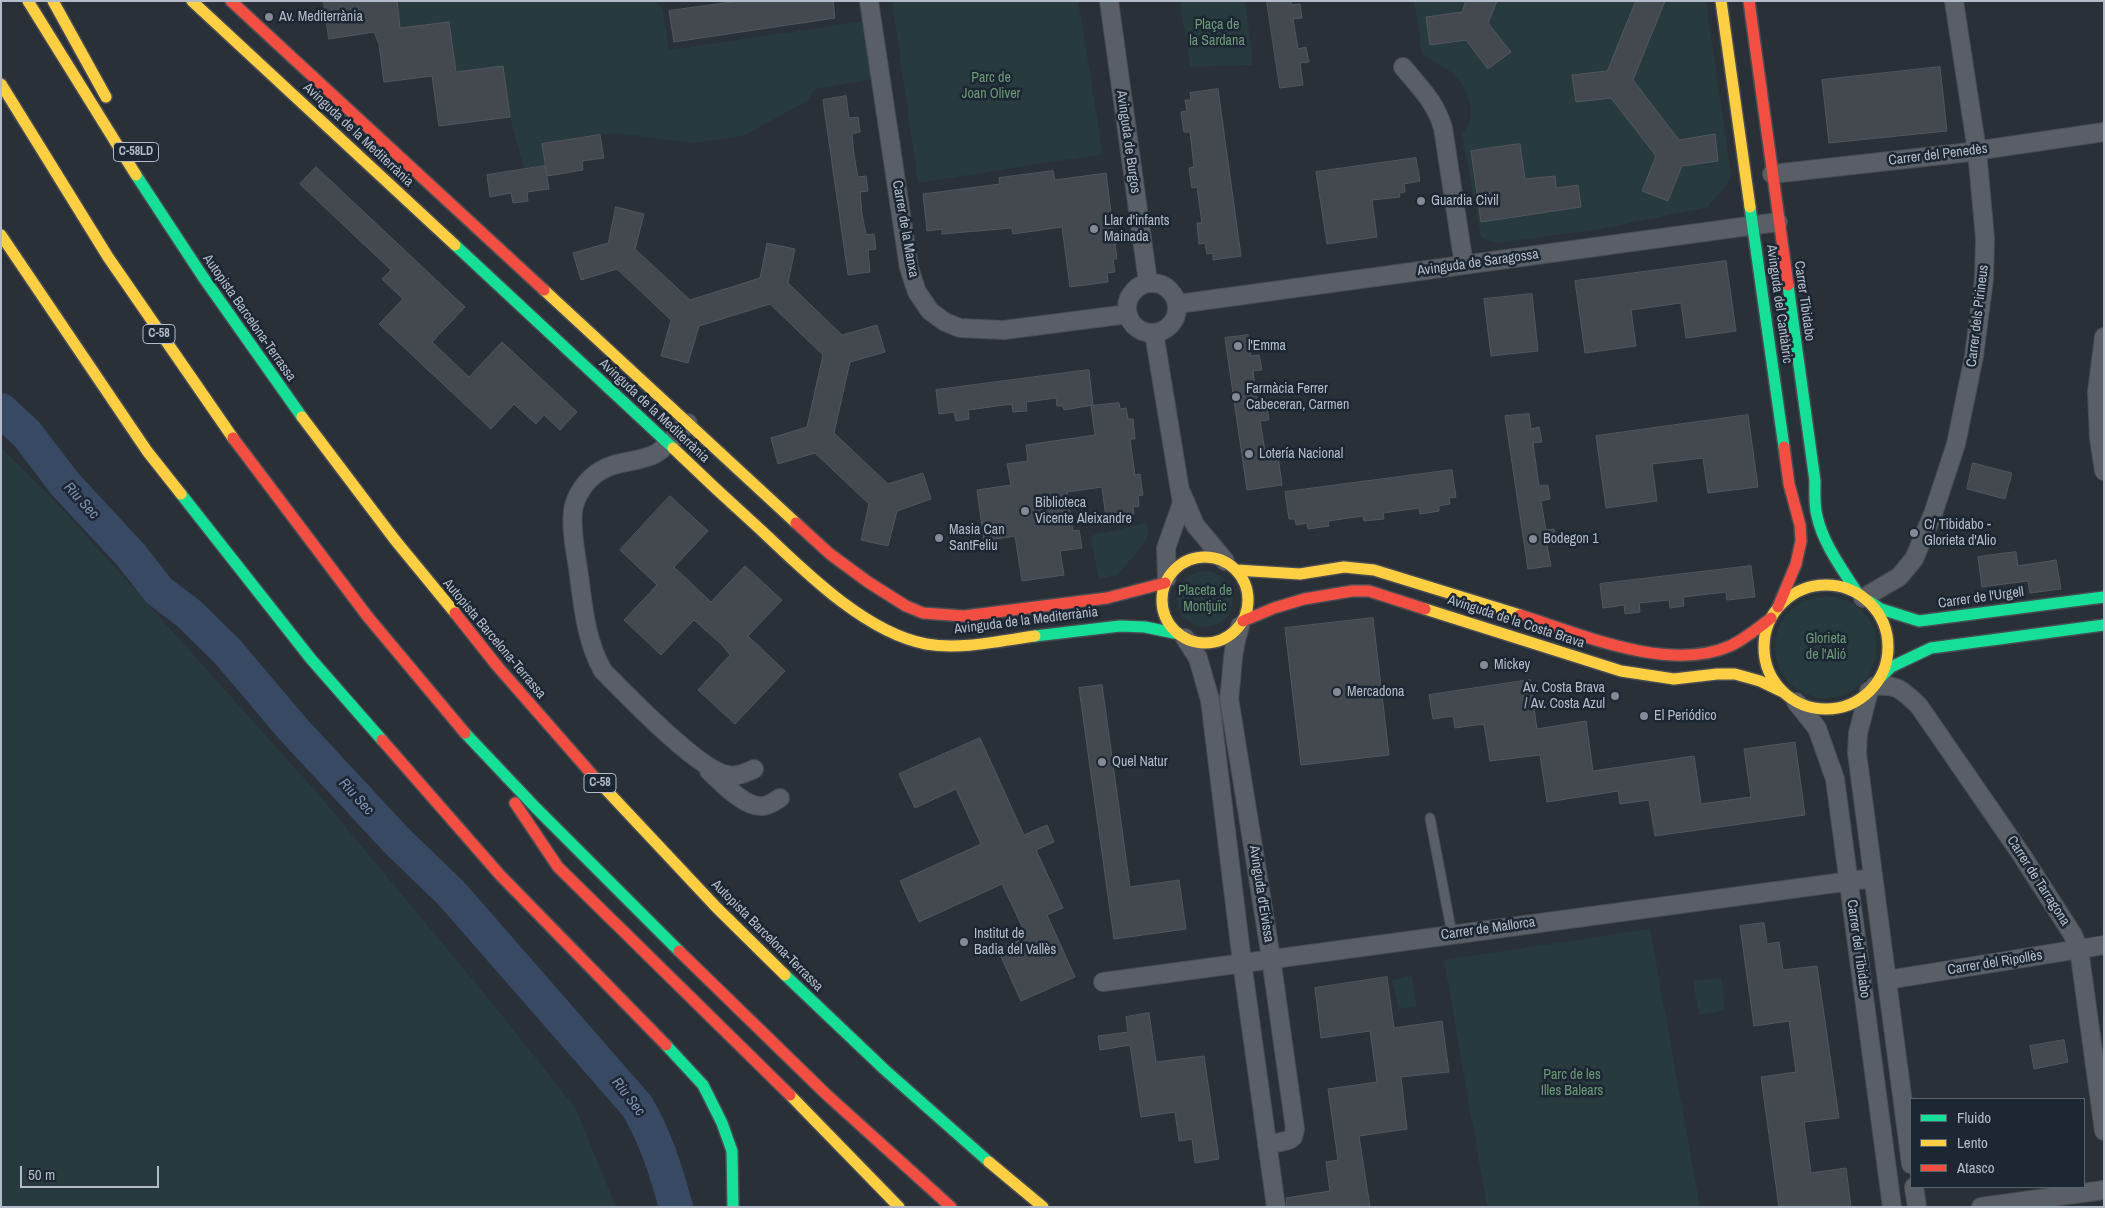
<!DOCTYPE html>
<meta charset="utf-8">
<style>
body{margin:0}
#map{position:relative;width:2105px;height:1208px;overflow:hidden;background:#2a3038;font-family:"Archivo Narrow",sans-serif}
canvas{display:block}
.frame{position:absolute;inset:0;border:2px solid #b4bcc9;pointer-events:none}
.legend{position:absolute;left:1910px;top:1098px;width:175px;height:90px;box-sizing:border-box;background:#1d2633;border:1px solid #59626f;margin:0;padding:6px 9px;list-style:none;font-size:15px;color:#b4bcc9}
.legend li{display:flex;align-items:center;gap:10px;height:25px}
.legend b{width:25px;border:1px solid #59626f}
.scale{position:absolute;left:20px;top:1166px;width:139px;height:22px;box-sizing:border-box;border:2px solid #b4bcc9;border-top:0;padding-left:6px;font-size:15px;line-height:18px;white-space:nowrap;color:#b4bcc9;-webkit-text-stroke:4px #1d2633;paint-order:stroke}
</style>
<div id="map">
<canvas width="2105" height="1208"></canvas>
<div class="frame"></div>
<ul class="legend">
<li><b style="height:6px;background:#16e098"></b>Fluido</li>
<li><b style="height:6px;background:#ffcf43"></b>Lento</li>
<li><b style="height:6px;background:#f24e42"></b>Atasco</li>
</ul>
<div class="scale">50 m</div>
</div>
<script>
const c = document.querySelector('canvas').getContext('2d');
c.lineJoin = 'round';
function fill(path, color) {
  c.fillStyle = color;
  c.fill(path, 'evenodd');
}
function trace(path, color, width, dash) {
  c.strokeStyle = color;
  c.lineWidth = width;
  c.lineCap = dash ? 'butt' : 'round';
  c.setLineDash(dash || []);
  c.stroke(path);
}
function write(font, color, halo, rows, align = 'center') {
  c.font = font + ' "Archivo Narrow",sans-serif';
  c.lineWidth = 5;
  c.setLineDash([]);
  c.textBaseline = 'middle';
  c.strokeStyle = halo;
  c.fillStyle = color;
  for (const [text, x, y, turn = 0] of rows) {
    c.save();
    c.translate(x, y);
    c.rotate((+turn || 0) * Math.PI / 180);
    c.textAlign = isNaN(turn) ? turn : align;
    if (halo) c.strokeText(text, 0, 0);
    c.fillText(text, 0, 0);
    c.restore();
  }
}
fill(new Path2D(`
 M397,1H655L663,9L669,50L872,20L880,78L815,89L807,101L743,136L693,143L616,133L542,144L545,166L524,169L510,117L503,66L480,69L483,91L403,50Z
 M892,1H1078L1103,154L918,183Z
 M1180,1H1245L1253,65L1190,67Z
 M1414,1H1706L1731,173L1727,184L1708,207L1601,229L1498,243L1488,241L1481,237L1462,133C1479,117 1469,91 1455,76C1446,67 1432,61 1422,54Z
 M1,448L67,514L319,795L497,1009L576,1109L616,1207H1Z
 M1147,523L1148,535L1141,548L1117,575L1099,579L1090,536Z
 M1177 599a28 28 0 1 1 56 0a28 28 0 1 1-56 0Z
 M1775 647a51 51 0 1 1 102 0a51 51 0 1 1-102 0Z
 M1650,929L1700,1207H1487L1444,960Z
 M1412,976L1417,1007L1399,1009L1392,980Z
 M1721,978L1725,1010L1699,1015L1693,981Z`), '#273a3e');
trace(new Path2D(`
 M1,410L27,434L65,484L130,554L159,591L188,613L227,651L293,729L398,842L451,893L637,1106C656,1138 666,1171 676,1207`), '#384963', 34);
const building = new Path2D(`
 M324,1H397L400,28L449,22L456,72L503,66L510,117L439,126L432,76L384,82L379,44L374,32L329,39Z
 M739,1H833L835,18L674,42L669,11Z
 M1267,1H1291V5L1300,4L1302,18L1293,19L1298,49L1306,47L1309,62L1300,63L1303,85L1280,88Z
 M1466,1H1497L1488,23L1511,52L1488,69L1466,40L1430,45L1426,17L1462,12Z
 M1636,1H1665L1633,80L1679,140L1715,134L1718,161L1682,166L1668,201L1642,191L1656,156L1611,98L1576,102L1572,75L1607,71Z
 M1940,67L1947,131L1829,143L1822,80Z
 M1218,89L1241,256L1213,260V253L1207,254L1205,243L1199,244L1197,223H1202L1197,187L1192,188L1189,168L1194,167L1190,132H1184L1181,112L1187,111L1185,100H1191L1190,93Z
 M846,96L849,118L858,117L860,132L852,134L854,155L858,177L866,176L868,191L860,192L862,214L866,235L874,234L876,249L868,250L870,272L848,275L823,100Z
 M600,135L604,158L582,161L583,170L547,176L542,144Z
 M1520,144L1525,179L1555,176L1556,188L1578,185L1581,207L1481,222L1471,151Z
 M1416,158L1420,181L1404,184L1405,192L1399,193L1400,197L1372,200L1377,237L1327,244L1316,172Z
 M545,166L549,189L527,192L528,201L513,203L511,193L490,197L487,175Z
 M316,167L465,307L432,342L469,377L502,342L577,412L560,430L544,415L536,424L514,404L491,429L379,324L403,299L382,279L391,270L300,184Z
 M1053,171L1055,180L1106,173L1117,259H1113L1115,272L1107,273L1108,282L1070,287L1062,227L1013,234L1012,228L942,234V229L927,231L923,194L1000,184L999,178Z
 M616,207L644,214L635,249L690,300L760,278L767,243L795,249L788,283L842,335L877,325L885,352L850,362L834,433L888,484L923,473L931,499L897,511L888,546L861,540L869,504L815,453L778,464L771,438L807,427L823,355L770,304L699,326L688,363L661,356L671,320L617,269L581,280L573,253L608,243Z
 M1726,261L1736,331L1686,338L1681,303L1631,310L1636,346L1585,353L1575,281Z
 M1532,294L1538,351L1491,356L1484,299Z
 M1248,335L1251,356L1259,355L1262,370L1253,371L1258,407L1267,406L1269,420L1260,421L1265,451L1273,450L1275,457L1278,456L1282,485L1247,490L1225,338Z
 M1089,370L1093,405L1064,410L1063,406H1057L1056,398L1026,402L1027,411L1013,412L1012,404L968,410L969,419L956,421L954,412L939,414L936,390Z
 M1119,403L1120,409L1126,408L1128,419H1133L1135,439H1130L1132,454L1135,475L1140,474L1143,495L1138,496L1139,506L1133,507L1134,514L1106,518L1102,487L1067,492L1073,531L1079,530L1082,548L1060,551L1064,575L1022,581L1015,536L984,541L977,490L1011,485L1007,464L1028,461L1026,445L1095,435L1091,406Z
 M1529,414L1531,429L1539,427L1542,442L1533,443L1539,486L1548,485L1550,499L1541,501L1546,530L1554,529L1556,543L1547,545L1551,566L1528,569L1505,416Z
 M1748,415L1758,487L1708,493L1703,458L1652,464L1657,501L1606,508L1596,436Z
 M1973,463L2012,473L2005,499L1967,489Z
 M1452,470L1456,497L1449,498L1450,504L1439,506V511L1420,514L1419,508L1383,513L1384,519L1364,521L1363,516L1328,521L1329,526L1308,529L1307,523L1296,525L1295,519H1289L1285,492Z
 M670,496L708,531L674,567L711,602L745,566L782,600L748,636L785,671L735,724L698,690L730,655L722,645L694,620L661,655L624,620L657,585L620,550Z
 M2016,552L2018,566L2056,560L2061,589L2030,593L2028,581L1982,587L1978,557Z
 M1751,566L1755,597L1727,600L1726,592L1683,597L1684,606L1670,608L1669,600L1639,603L1640,612L1625,614L1624,605L1603,608L1600,584Z
 M1373,618L1389,755L1301,765L1285,628Z
 M1530,680L1537,729L1586,721L1593,771L1694,756L1701,804L1751,797L1744,749L1795,742L1805,815L1655,836L1649,800L1620,804L1618,791L1547,802L1540,755L1490,761L1484,724L1455,728L1453,716L1433,719L1429,695Z
 M1102,685L1130,887L1179,880L1186,929L1114,939L1079,688Z
 M980,738L1024,835L1047,825L1054,842L1036,850L1063,908L1047,915L1075,977L1021,1001L998,950L1027,937L1002,884L919,922L900,881L981,844L956,789L915,808L899,774Z
 M1764,923L1767,944L1779,942L1783,970L1817,966L1839,1118L1804,1122L1811,1173L1846,1168L1851,1207H1779L1761,1077L1796,1072L1789,1021L1754,1026L1740,926Z
 M1387,977L1394,1028L1442,1021L1449,1072L1401,1077L1407,1129L1359,1136L1370,1207H1287L1286,1198L1330,1191L1326,1162L1338,1160L1328,1089L1377,1082L1370,1031L1321,1038L1315,988Z
 M1149,1013L1156,1062L1204,1056L1219,1159L1195,1163L1192,1139L1179,1141L1175,1112L1141,1117L1130,1045L1100,1050L1098,1036L1128,1032L1126,1017Z
 M2064,1040L2068,1062L2034,1069L2030,1046Z`);
fill(building, '#444950');
trace(building, '#52575f', 1);
const lane = new Path2D(`
 M1430,818L1452,934`);
const street = new Path2D(`
 M869,1L909,268L917,292L930,311L945,322L960,328L1004,330L1128,314
 M1109,1L1148,282
 M1403,67C1420,88 1435,101 1443,128L1464,265
 M1772,174L1961,153L2104,132
 M1127 308a25 25 0 1 1 50 0a25 25 0 1 1-50 0Z
 M1178,304L1778,222
 M1154,333L1182,503L1166,548L1167,578
 M2104,337L2097,392L2099,438L2104,471
 M688,423C678,433 668,447 655,454C637,463 617,460 600,471C587,479 575,495 573,511C571,530 575,549 578,568C583,604 585,639 603,671C626,694 699,771 728,775C737,777 746,773 754,769
 M1182,494L1195,525L1225,561
 M1863,598L1899,577L1914,559L1933,514L1956,444L1974,356L1984,279L1985,238L1977,151L1954,1
 M1240,626C1231,653 1233,671 1229,698L1271,958L1295,1129L1293,1137L1289,1140L1267,1145
 M1185,638L1198,658L1210,700L1242,962L1276,1207
 M1875,686C1898,684 1903,691 1919,706L2021,854L2073,935L2079,949L2104,1131
 M1869,691L1858,733L1857,753L1911,1164
 M1796,702L1817,728L1835,779L1892,1207
 M709,771C721,782 745,808 762,806C769,806 775,801 780,798
 M1887,980L2104,945
 M1103,982L1873,878
 M1914,1187L1917,1207
 M1981,1207L2104,1190`);
const fast = new Path2D(`
 M136,175L203,277L302,417
 M1750,207L1784,447
 M455,245L673,448
 M1788,285L1815,481C1815,492 1814,505 1817,516C1823,544 1843,570 1858,594
 M181,494L311,659L382,740
 M1869,601L1881,609L1919,621L2104,597
 M1035,636L1120,626L1145,627L1179,634
 M1880,678L1891,667L1931,648L2104,625
 M465,733L536,808L679,951
 M785,975L885,1070L989,1162
 M666,1045L703,1085L722,1123L732,1151L733,1207`);
const slow = new Path2D(`
 M28,1L136,175
 M53,1L106,97
 M192,1L455,245
 M1721,1L1750,207
 M1,84L108,257L233,438
 M1,235L147,451L181,494
 M544,290L796,523
 M302,417L395,540L455,613
 M673,448C702,476 732,504 762,531C804,571 866,633 926,644C961,650 999,641 1035,636
 M1162 600a43 43 0 1 1 86 0a43 43 0 1 1-86 0Z
 M1236,570L1300,574L1344,567L1374,570L1520,615
 M1764 647a62 62 0 1 1 124 0a62 62 0 1 1-124 0Z
 M1425,609L1621,671L1674,679L1717,674H1735L1760,681L1783,692
 M596,779L717,908L785,975
 M790,1095L899,1207
 M989,1162L1043,1207`);
const jam = new Path2D(`
 M231,1L544,290
 M1749,1L1788,285
 M233,438L368,617L465,733
 M796,523L830,554L868,582L906,606L923,613L964,616L1107,598L1165,583
 M1778,607L1796,564L1801,541L1800,525L1789,484L1784,447
 M455,613L498,667L596,779
 M1520,615C1580,634 1669,673 1730,646C1745,639 1758,628 1771,618
 M1243,621L1274,608L1304,599L1352,591H1369L1425,609
 M382,740L500,875L666,1045
 M515,803L558,867L790,1095
 M679,951L827,1095L951,1207`);
trace(lane, '#484c53', 11);
trace(street, '#484c53', 20);
trace(fast, '#484c53', 14);
trace(slow, '#484c53', 14);
trace(jam, '#484c53', 14);
trace(lane, '#5a5e66', 9);
trace(street, '#5a5e66', 18);
trace(fast, '#16e098', 11);
trace(slow, '#ffcf43', 11);
trace(jam, '#f24e42', 11);
for (const [x, y, r, color] of [
 [269,17,5,"#848b96"],
 [1421,201,5,"#848b96"],
 [1094,229,5,"#848b96"],
 [1238,346,5,"#848b96"],
 [1236,397,5,"#848b96"],
 [1249,454,5,"#848b96"],
 [1025,511,5,"#848b96"],
 [1914,533,5,"#848b96"],
 [939,538,5,"#848b96"],
 [1533,539,5,"#848b96"],
 [1484,665,5,"#848b96"],
 [1337,692,5,"#848b96"],
 [1615,696,5,"#848b96"],
 [1644,716,5,"#848b96"],
 [1102,762,5,"#848b96"],
 [964,942,5,"#848b96"]
]) {
  const dot = new Path2D();
  dot.arc(x, y, r, 0, 2 * Math.PI);
  c.fillStyle = color;
  c.fill(dot);
  trace(dot, '#1d2633', 2);
}
for (const [x, y, w] of [
 [136,152,45],
 [159,334,32],
 [600,783,32]
]) {
  const box = new Path2D();
  box.roundRect(x - w / 2, y - 9.5, w, 19, 4);
  c.fillStyle = '#1d2633';
  c.fill(box);
  trace(box, '#b4bcc9', 1);
}
write('bold 12px', '#b4bcc9', null, [
 ["C-58LD",136,152],
 ["C-58",159,334],
 ["C-58",600,783]
]);
write('14px', '#b4bcc9', '#1d2633', [
 ["Av. Mediterrània",279,17],
 ["Guardia Civil",1431,201],
 ["Llar d'infants",1104,221],
 ["Mainada",1104,237],
 ["l'Emma",1248,346],
 ["Farmàcia Ferrer",1246,389],
 ["Cabeceran, Carmen",1246,405],
 ["Lotería Nacional",1259,454],
 ["Biblioteca",1035,503],
 ["Vicente Aleixandre",1035,519],
 ["C/ Tibidabo -",1924,525],
 ["Glorieta d'Alio",1924,541],
 ["Masia Can",949,530],
 ["SantFeliu",949,546],
 ["Bodegon 1",1543,539],
 ["Mickey",1494,665],
 ["Av. Costa Brava",1605,688,"right"],
 ["/ Av. Costa Azul",1605,704,"right"],
 ["Mercadona",1347,692],
 ["El Periódico",1654,716],
 ["Quel Natur",1112,762],
 ["Institut de",974,934],
 ["Badia del Vallès",974,950]
], 'left');
write('14px', '#6b9a76', '#1d2633', [
 ["Plaça de",1217,25],
 ["la Sardana",1217,41],
 ["Parc de",991,78],
 ["Joan Oliver",991,94],
 ["Placeta de",1205,591],
 ["Montjuïc",1205,607],
 ["Glorieta",1826,639],
 ["de l'Alió",1826,655],
 ["Parc de les",1572,1075],
 ["Illes Balears",1572,1091]
]);
write('14px', '#b4bcc9', '#1d2633', [
 ["Avinguda de la Mediterrània",358,135,43],
 ["Avinguda de Burgos",1128,142,82],
 ["Carrer del Penedès",1938,155,-7],
 ["Carrer de la Manxa",905,229,80],
 ["Avinguda de Saragossa",1478,263,-8],
 ["Carrer Tibidabo",1804,301,82],
 ["Avinguda del Cantàbric",1779,304,82],
 ["Carrer dels Pirineus",1978,316,-83],
 ["Autopista Barcelona-Terrassa",249,318,55],
 ["Avinguda de la Mediterrània",654,411,43],
 ["Carrer de l'Urgell",1981,598,-8],
 ["Avinguda de la Mediterrània",1026,621,-7],
 ["Avinguda de la Costa Brava",1516,622,18],
 ["Autopista Barcelona-Terrassa",494,639,50],
 ["Carrer de Tarragona",2038,881,57],
 ["Avinguda d'Eivissa",1261,894,81],
 ["Carrer de Mallorca",1488,929,-8],
 ["Autopista Barcelona-Terrassa",767,936,45],
 ["Carrer del Tibidabo",1858,949,82],
 ["Carrer del Ripollès",1995,963,-9]
]);
write('italic 15px', '#7c92b1', '#1d2633', [
 ["Riu Sec",81,501,47],
 ["Riu Sec",356,797,47],
 ["Riu Sec",628,1097,52]
]);
</script>
